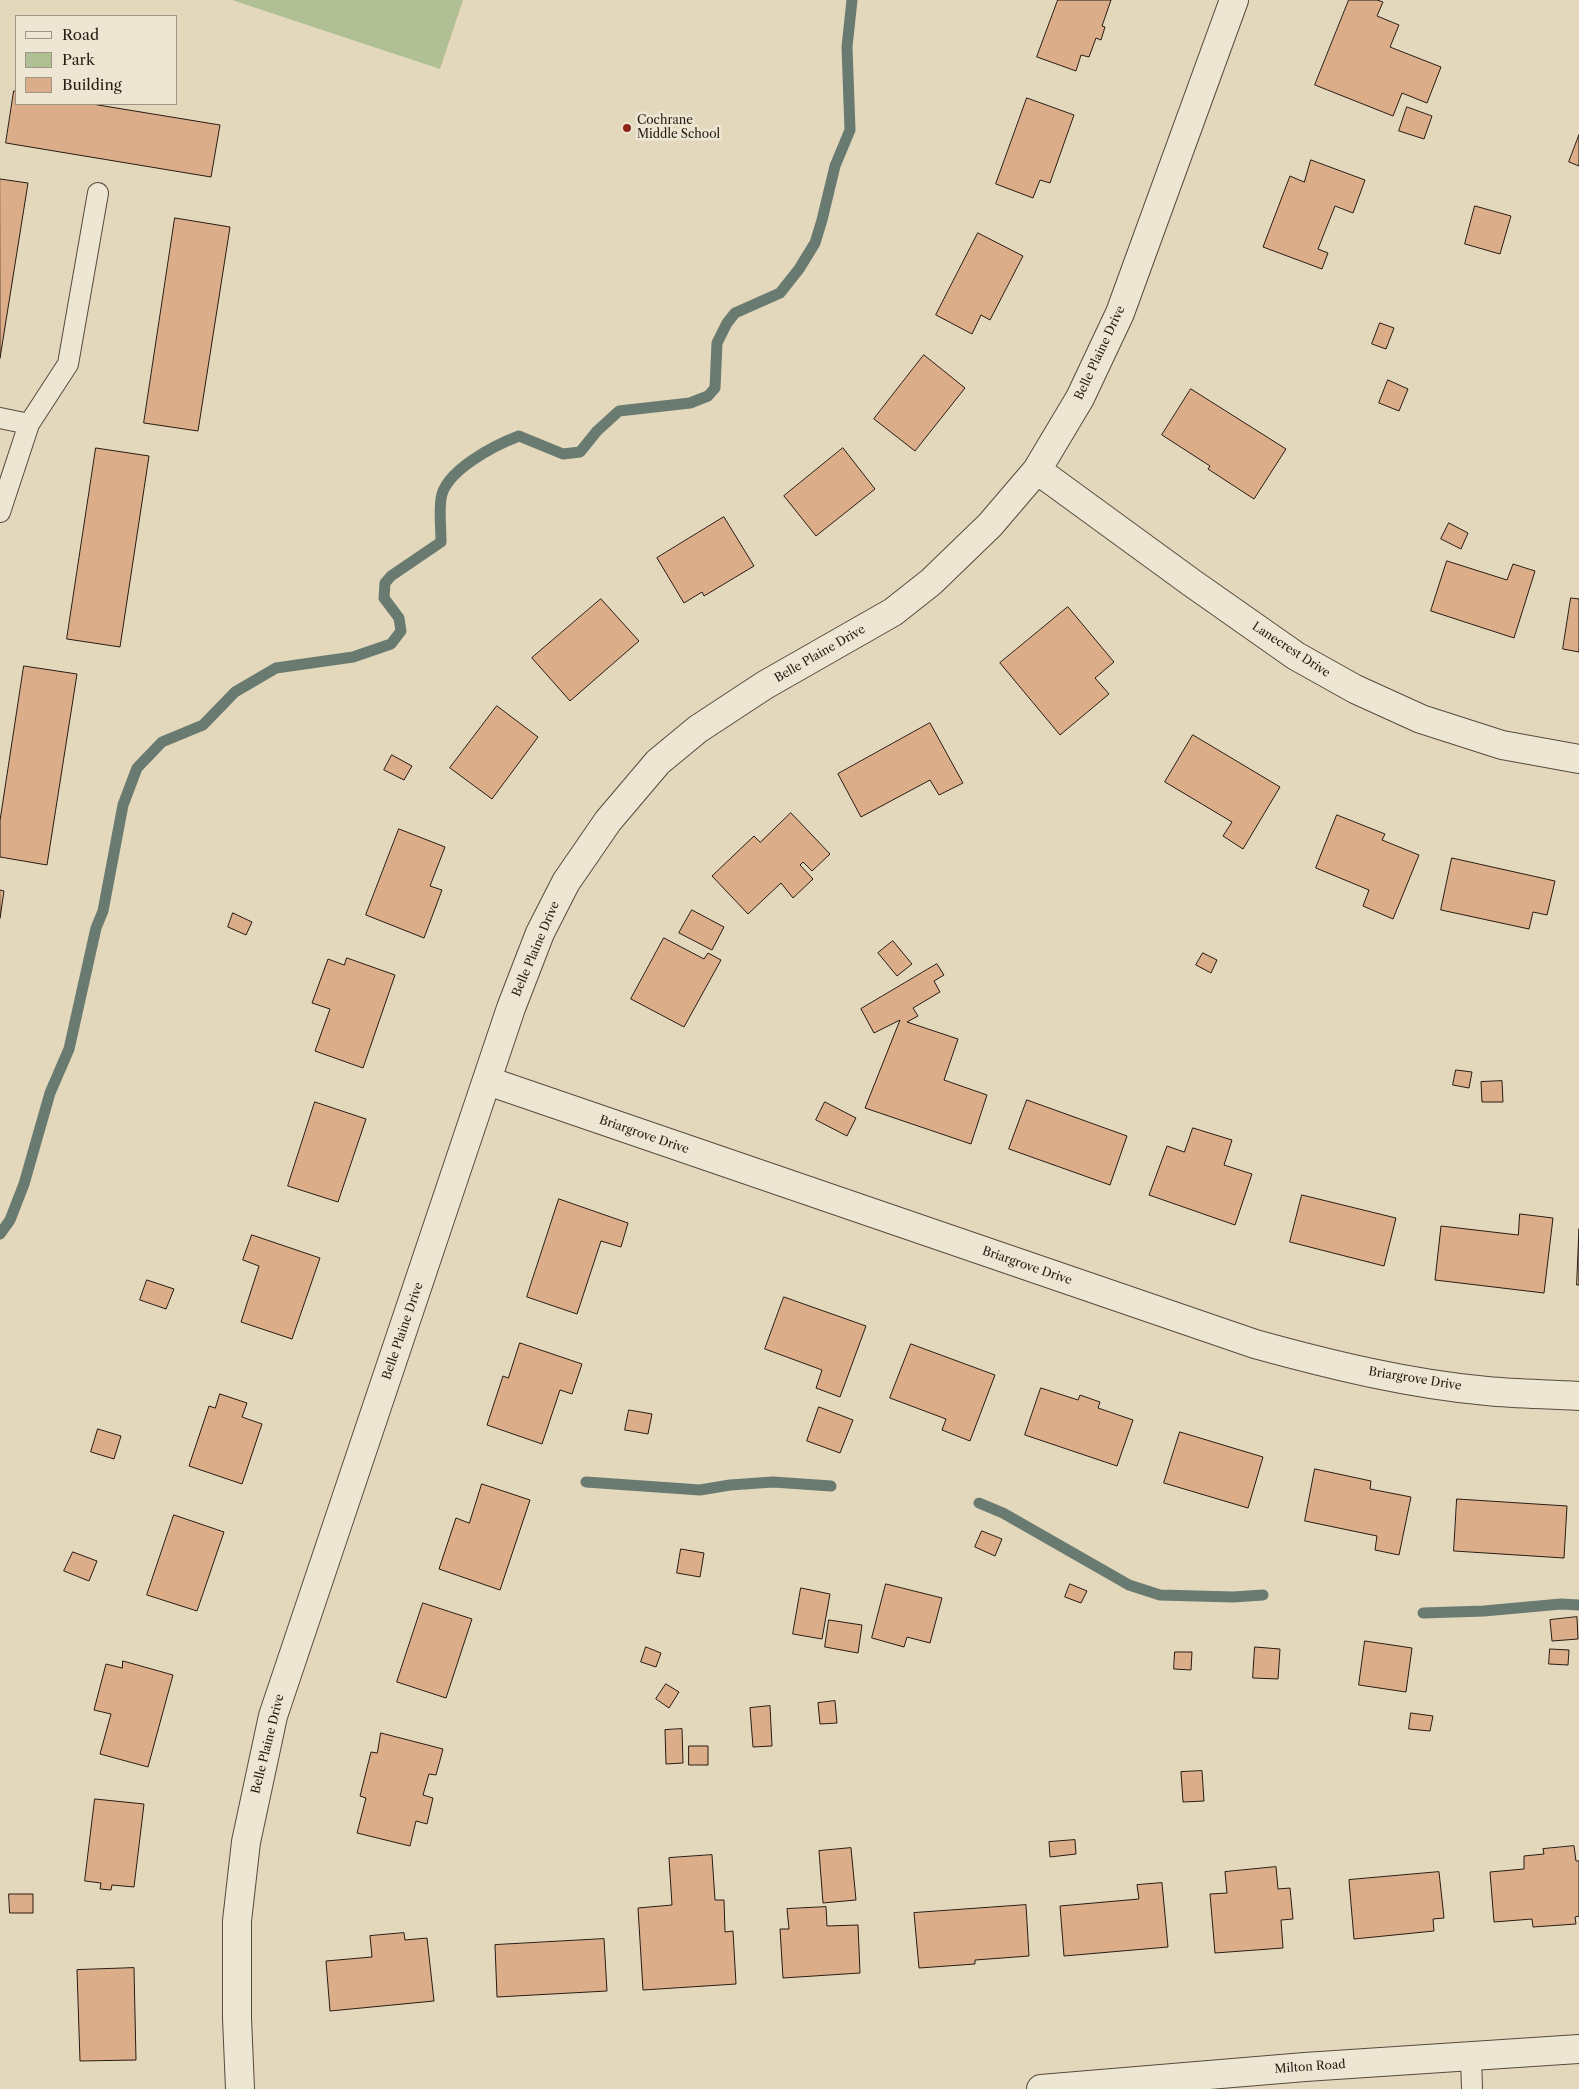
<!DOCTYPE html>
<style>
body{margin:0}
#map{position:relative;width:1579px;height:2089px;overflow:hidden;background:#e4d8bc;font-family:"Libre Caslon Text",serif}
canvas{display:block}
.legend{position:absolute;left:15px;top:15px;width:162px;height:90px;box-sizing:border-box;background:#ede6d3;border:1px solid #9e9587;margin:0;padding:6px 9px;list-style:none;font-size:15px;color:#281b14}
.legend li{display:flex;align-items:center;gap:10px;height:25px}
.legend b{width:25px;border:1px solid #9e9587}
</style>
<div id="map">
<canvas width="1579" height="2089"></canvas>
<ul class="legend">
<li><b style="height:6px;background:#ede6d3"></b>Road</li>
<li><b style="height:14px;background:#b0c094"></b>Park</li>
<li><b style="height:14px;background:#dbae89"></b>Building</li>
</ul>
</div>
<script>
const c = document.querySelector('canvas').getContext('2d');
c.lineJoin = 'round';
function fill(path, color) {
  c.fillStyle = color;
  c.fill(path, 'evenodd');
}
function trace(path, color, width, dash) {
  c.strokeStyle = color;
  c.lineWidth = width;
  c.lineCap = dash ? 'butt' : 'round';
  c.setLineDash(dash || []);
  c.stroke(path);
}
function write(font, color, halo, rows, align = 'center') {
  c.font = font + ' "Libre Caslon Text",serif';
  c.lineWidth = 5;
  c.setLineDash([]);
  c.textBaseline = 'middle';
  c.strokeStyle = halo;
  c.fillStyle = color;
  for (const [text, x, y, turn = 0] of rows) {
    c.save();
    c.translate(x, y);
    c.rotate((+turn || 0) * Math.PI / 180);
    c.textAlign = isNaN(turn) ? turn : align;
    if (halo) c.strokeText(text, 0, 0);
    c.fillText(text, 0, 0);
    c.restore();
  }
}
fill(new Path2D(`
 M232,0H463L440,69Z`), '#b0c094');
trace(new Path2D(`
 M0,1234L10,1220L24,1184L50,1093L69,1049L96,928L103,911L123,805L137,768L162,742L203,725L235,692L276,668L353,657L391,644L401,631L399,618L384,598L385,583L391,576L441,542C441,528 439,513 441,499C444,471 495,445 519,436L563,454L580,452L597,431L619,411L690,403L708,396L715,388L717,343L727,323L735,313L780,293L799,269L815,243L822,220L835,166L850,130L847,47L852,0
 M586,1482L700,1490L730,1485L773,1482L831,1486
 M979,1503L1003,1513L1129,1585L1160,1595L1233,1597L1263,1595
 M1423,1613L1484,1611L1561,1604L1579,1605`), '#697a70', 11);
const building = new Path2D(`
 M1058,0H1111L1102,26L1105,27L1101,40L1096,38L1089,57L1081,55L1076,71L1037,57Z
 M1349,0H1377L1383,2L1377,16L1399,25L1390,47L1441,67L1427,103L1402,93L1393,116L1315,85Z
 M14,91H16V104H92L220,125L211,177L6,143Z
 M1027,98L1074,115L1050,183L1040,180L1033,198L996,184Z
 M1407,107L1432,116L1424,139L1399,131Z
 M1579,135V166L1569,162Z
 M1311,160L1365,180L1353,213L1335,206L1318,249L1328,253L1322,269L1263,247L1290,176L1304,182Z
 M0,179L28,183L0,358Z
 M1475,206L1511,216L1500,254L1465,244Z
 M175,218L230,227L198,431L144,423Z
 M978,233L1023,256L990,320L981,315L972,334L936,315Z
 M1380,323L1394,328L1386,349L1372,344Z
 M924,355L965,388L915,451L874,419Z
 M1388,380L1408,389L1399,411L1379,403Z
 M1191,389L1286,449L1254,499L1208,469L1210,466L1162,435Z
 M96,448L149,456L120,647L67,639Z
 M843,448L875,489L816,536L784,496Z
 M724,517L754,566L704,596L702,592L684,603L657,558Z
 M1449,523L1468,533L1461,549L1441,539Z
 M1447,561L1507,580L1513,564L1535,571L1514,638L1431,611Z
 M1571,598L1579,599V652L1563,649Z
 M601,599L639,641L570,701L532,658Z
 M1068,607L1114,662L1095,678L1109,694L1060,735L1000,663Z
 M24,666L77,674L47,865L0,857V821Z
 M497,706L538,737L492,799L450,768Z
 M930,723L963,783L939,795L930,780L861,817L838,774Z
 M1193,735L1280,787L1243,849L1223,836L1232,822L1165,782Z
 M392,755L412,766L404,780L384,770Z
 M791,813L830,854L812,871L803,862L800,865L813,879L793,898L781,883L748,914L712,876L754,836L760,842Z
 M1337,815L1385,834L1382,840L1419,855L1393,919L1363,906L1369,890L1316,868Z
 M399,829L445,847L430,886L442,890L424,938L366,915Z
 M1452,858L1555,881L1547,915L1533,912L1529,929L1441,910Z
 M0,890L4,891L0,918Z
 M692,910L724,927L712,950L679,933Z
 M233,913L252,922L246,935L228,927Z
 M664,938L704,959L708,953L721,960L684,1027L631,999Z
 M893,941L912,964L897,976L878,953Z
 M1203,953L1217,960L1211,973L1196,965Z
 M347,958L395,975L363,1068L315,1051L330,1009L312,1003L328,959L344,965Z
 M937,964L944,975L934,981L940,992L913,1008L918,1016L907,1022L958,1039L944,1080L987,1095L971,1144L865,1108L900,1020L874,1033L861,1009Z
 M1456,1070L1472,1072L1469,1088L1453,1085Z
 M1502,1081L1503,1102H1482L1481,1082Z
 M1027,1100L1127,1136L1110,1185L1009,1149Z
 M315,1102L366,1119L338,1202L288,1186Z
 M825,1102L856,1118L847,1136L816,1120Z
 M1193,1128L1232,1140L1224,1165L1252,1174L1235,1225L1149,1195L1167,1146L1184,1152Z
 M1302,1195L1396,1218L1384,1266L1290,1242Z
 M559,1199L628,1223L621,1247L601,1241L577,1314L527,1297Z
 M1520,1214L1553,1218L1544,1293L1435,1280L1441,1226L1518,1235Z
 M1579,1229V1285H1577Z
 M252,1235L320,1258L292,1339L241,1322L259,1266L243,1260Z
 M147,1280L174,1289L166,1309L140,1300Z
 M784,1297L866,1326L840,1397L816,1388L822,1370L765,1349Z
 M520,1343L582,1364L572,1394L560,1390L542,1444L487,1425L503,1376L508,1378Z
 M911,1344L995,1375L970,1441L942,1430L946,1419L890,1398Z
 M1041,1388L1078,1400L1080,1395L1100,1402L1098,1408L1133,1420L1117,1466L1025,1435Z
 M220,1394L247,1403L242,1417L262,1424L242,1484L189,1466L209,1406L215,1408Z
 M819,1407L853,1420L840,1453L807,1441Z
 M629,1410L652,1414L648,1434L625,1430Z
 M98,1429L121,1436L114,1459L91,1452Z
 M1180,1432L1263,1457L1248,1508L1164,1483Z
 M1315,1469L1371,1481L1370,1489L1411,1497L1399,1555L1375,1550L1377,1536L1305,1521Z
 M482,1484L530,1500L500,1590L439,1569L456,1518L469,1523Z
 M1457,1499L1567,1506L1564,1558L1454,1551Z
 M174,1515L224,1532L197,1611L147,1595Z
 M982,1531L1002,1539L995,1556L975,1547Z
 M681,1549L704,1553L700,1577L677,1573Z
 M73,1552L97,1561L89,1581L64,1571Z
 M886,1584L942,1598L930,1643L907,1637L904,1647L872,1638Z
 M1070,1584L1087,1591L1081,1603L1065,1597Z
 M801,1588L830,1594L822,1639L793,1634Z
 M423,1603L472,1619L446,1698L397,1682Z
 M1577,1617L1578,1639L1552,1641L1550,1620Z
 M829,1620L862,1625L858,1653L825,1647Z
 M1365,1641L1412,1648L1406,1692L1359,1685Z
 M646,1647L661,1653L656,1667L641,1662Z
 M1255,1647L1280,1649L1278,1679L1253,1678Z
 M1550,1649L1569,1650L1568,1665L1549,1664Z
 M1175,1652H1192L1191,1670L1174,1669Z
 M123,1661L173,1675L148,1767L100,1754L111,1714L94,1710L106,1664L122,1668Z
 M666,1684L679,1692L669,1708L656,1699Z
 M835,1701L837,1723L820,1724L818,1703Z
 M770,1706L772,1746L753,1747L750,1708Z
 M1411,1713L1433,1716L1430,1731L1409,1729Z
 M682,1729L683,1763L666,1764L665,1730Z
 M381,1733L443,1749L436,1775L429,1774L423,1795L433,1798L427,1824L416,1821L410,1846L357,1833L366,1798L360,1796L371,1752L377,1753Z
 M689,1746H708V1765H689Z
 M1202,1771L1204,1801L1183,1802L1181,1772Z
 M95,1799L144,1804L134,1887L112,1885L111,1890L100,1889L101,1883L85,1881Z
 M1075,1840L1076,1854L1050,1857L1049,1842Z
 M1574,1846L1576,1861H1579V1916L1575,1917L1576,1924L1533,1927L1532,1919L1494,1922L1490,1872L1524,1869V1856L1544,1854L1543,1849Z
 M851,1848L856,1900L823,1903L819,1851Z
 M712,1855L715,1900H724L725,1932L733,1931L736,1984L643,1990L638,1908L672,1905L669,1858Z
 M1276,1867L1278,1889L1290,1888L1293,1919L1281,1920L1283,1948L1215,1953L1210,1894L1227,1893L1225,1872Z
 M1439,1872L1444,1918L1433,1919L1434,1931L1354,1939L1349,1880Z
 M1162,1883L1168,1947L1064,1956L1060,1906L1139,1899L1137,1885Z
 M9,1894H33V1913H10Z
 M1026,1905L1029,1956L975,1960V1964L919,1968L914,1913Z
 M826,1907L827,1926L858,1925L860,1973L783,1978L780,1929H789L787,1909Z
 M404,1933L405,1940L427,1938L434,2001L330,2011L326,1961L372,1957L370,1936Z
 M604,1939L607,1991L497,1997L495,1945Z
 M134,1968L136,2060L80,2061L77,1970Z`);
fill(building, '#dbae89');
trace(building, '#281b14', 1);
const service = new Path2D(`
 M0,418L29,424L0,512
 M29,424L68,364L98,193
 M1471,2057L1472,2089`);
const minor = new Path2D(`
 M1037,470L1192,583L1296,656L1355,689L1421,719L1502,745L1579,759
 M488,1081L1255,1344C1331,1365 1409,1384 1487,1391C1518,1394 1549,1394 1579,1396
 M240,2089L237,2018V1921L246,1842L273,1716L511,1008L540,933L566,882L608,821L658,762L698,729L765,685L893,612L931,582L990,525L1037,470L1080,398L1120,313L1234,0`);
const tertiary = new Path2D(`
 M1041,2089L1305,2067L1579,2049`);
trace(service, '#574a3e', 22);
trace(minor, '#574a3e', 30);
trace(tertiary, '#574a3e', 30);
trace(service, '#ede6d3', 20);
trace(minor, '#ede6d3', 28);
trace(tertiary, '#ede6d3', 28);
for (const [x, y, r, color] of [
 [627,128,5,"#8f2418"]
]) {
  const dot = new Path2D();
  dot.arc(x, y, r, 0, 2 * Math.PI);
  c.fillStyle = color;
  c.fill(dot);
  trace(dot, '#ede6d3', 2);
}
write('12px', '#281b14', '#ede6d3', [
 ["Cochrane",637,121],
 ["Middle School",637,135]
], 'left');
write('12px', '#281b14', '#ede6d3', [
 ["Belle Plaine Drive",1100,353,-65],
 ["Lanecrest Drive",1291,650,33],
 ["Belle Plaine Drive",820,654,-30],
 ["Belle Plaine Drive",536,949,-67],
 ["Briargrove Drive",644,1135,19],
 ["Briargrove Drive",1027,1266,19],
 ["Belle Plaine Drive",403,1331,-71],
 ["Briargrove Drive",1415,1379,9],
 ["Belle Plaine Drive",268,1744,-76],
 ["Milton Road",1310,2067,-4]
]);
</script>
